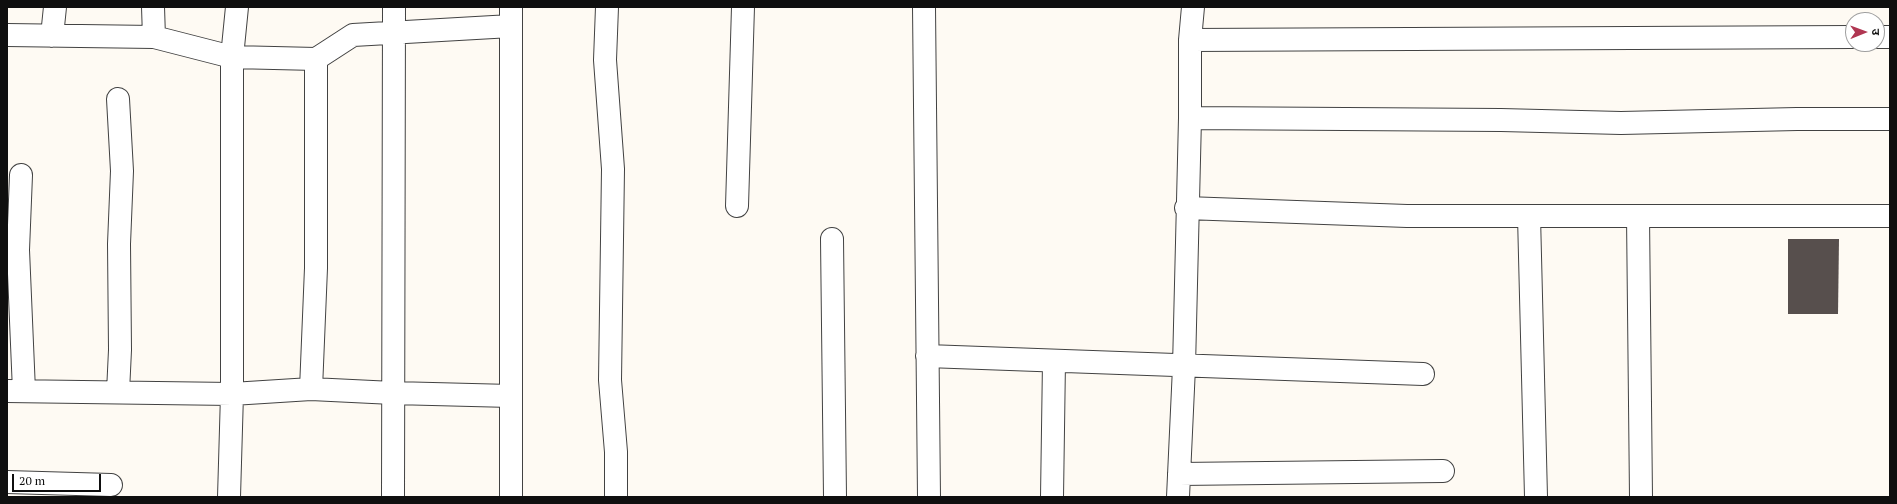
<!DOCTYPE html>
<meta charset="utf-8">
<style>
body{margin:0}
#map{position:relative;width:1897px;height:504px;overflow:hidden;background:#fefaf3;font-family:"PT Serif","Noto Sans Devanagari",serif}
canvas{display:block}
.frame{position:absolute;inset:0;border:8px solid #0f0f0f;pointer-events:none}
.north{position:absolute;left:1845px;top:12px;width:40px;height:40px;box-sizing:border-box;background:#fff;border:1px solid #9f9f9f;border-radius:50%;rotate:89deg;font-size:11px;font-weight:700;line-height:16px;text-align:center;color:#0f0f0f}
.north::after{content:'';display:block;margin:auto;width:14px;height:18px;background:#b03652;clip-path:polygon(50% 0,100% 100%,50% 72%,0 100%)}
.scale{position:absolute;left:12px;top:474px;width:89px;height:18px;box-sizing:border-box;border:2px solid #0f0f0f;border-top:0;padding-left:5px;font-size:12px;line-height:14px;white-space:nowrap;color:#0f0f0f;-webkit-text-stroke:3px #fff;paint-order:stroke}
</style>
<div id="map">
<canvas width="1897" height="504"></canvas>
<div class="frame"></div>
<div class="north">उ</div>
<div class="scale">20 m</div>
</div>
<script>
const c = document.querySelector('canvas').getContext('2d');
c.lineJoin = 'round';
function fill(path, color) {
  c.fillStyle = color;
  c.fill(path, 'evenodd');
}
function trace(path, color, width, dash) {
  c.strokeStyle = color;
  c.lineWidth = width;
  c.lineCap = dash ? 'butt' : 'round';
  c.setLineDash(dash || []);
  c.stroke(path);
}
fill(new Path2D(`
 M1788,239H1839L1838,314H1788Z`), '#574f4d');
const minor = new Path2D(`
 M153,7L154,37
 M511,7V497
 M607,7L605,60L613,169L610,380L616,452V497
 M924,7L929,497
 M7,35L154,37L232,57L316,59L353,35L511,26
 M52,36L55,7
 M1877,37H1890
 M1190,40L1853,37
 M118,99L122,171L119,244L120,350L118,392
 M1190,118L1501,120L1621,123L1797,119H1890
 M21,175L18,250L24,391
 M737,206L743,7
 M1186,208L1407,216H1890
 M1529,216L1536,497
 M1638,216L1641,497
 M832,239L835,497
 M927,356L1423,374
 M311,389L316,268V59
 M7,391L232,394L311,389L393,393L511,396
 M1179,474L1443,471
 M7,482L111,485
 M229,497L232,394V57L237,7
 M393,497L394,7
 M1052,497L1054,361
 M1178,497L1184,367L1190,118V40L1193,7`);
trace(minor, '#424242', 24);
trace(minor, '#fff', 22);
</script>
